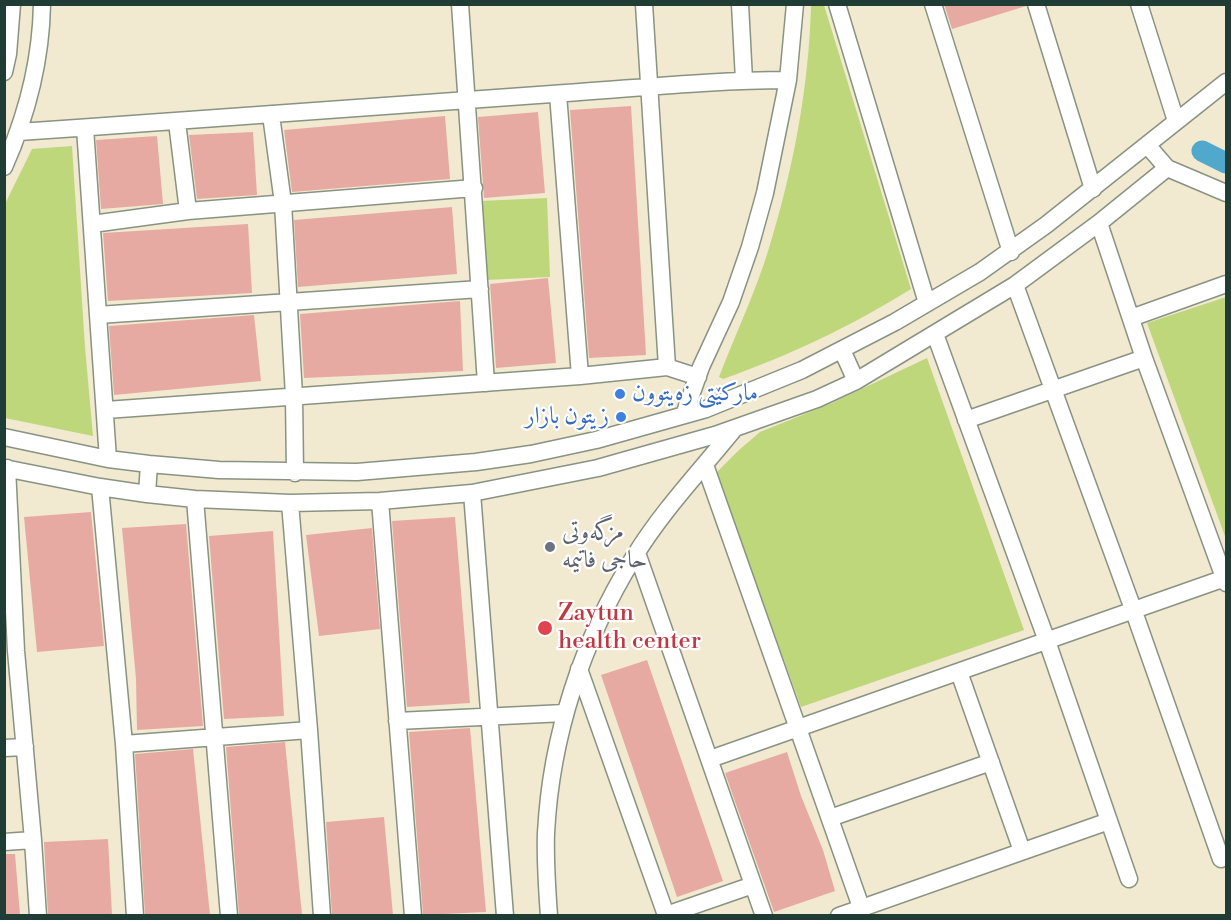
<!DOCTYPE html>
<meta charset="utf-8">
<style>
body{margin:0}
#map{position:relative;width:1231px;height:920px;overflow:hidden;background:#f2e9d1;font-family:"Libre Bodoni",serif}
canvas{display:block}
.frame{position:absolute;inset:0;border:6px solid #1f3d34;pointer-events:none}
</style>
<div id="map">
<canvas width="1231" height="920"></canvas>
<div class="frame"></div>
</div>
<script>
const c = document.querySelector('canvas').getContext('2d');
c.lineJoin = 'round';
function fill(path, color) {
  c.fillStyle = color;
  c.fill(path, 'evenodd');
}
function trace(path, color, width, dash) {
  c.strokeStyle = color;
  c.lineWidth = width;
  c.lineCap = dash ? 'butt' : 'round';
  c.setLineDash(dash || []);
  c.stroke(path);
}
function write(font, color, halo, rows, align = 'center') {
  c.font = font + ' "Libre Bodoni",Amiri,serif';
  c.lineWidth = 4.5;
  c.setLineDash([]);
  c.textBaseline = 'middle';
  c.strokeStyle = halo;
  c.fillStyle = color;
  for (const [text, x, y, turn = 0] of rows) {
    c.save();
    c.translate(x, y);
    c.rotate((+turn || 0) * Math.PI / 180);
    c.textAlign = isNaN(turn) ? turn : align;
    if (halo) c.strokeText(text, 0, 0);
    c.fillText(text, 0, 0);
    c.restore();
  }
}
fill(new Path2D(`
 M811,5H824L911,289C850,327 790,355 723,379L719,377C735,335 756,291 769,248C793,170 809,87 811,5Z
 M72,146L85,347L93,436L5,418V204L32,149Z
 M547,198L550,277L486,280L480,201Z
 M1226,297V539L1147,323Z
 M927,358L1024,630L801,707L716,473L739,450L760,432L832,403Z`), '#bfd77b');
trace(new Path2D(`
 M1202,151L1226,163`), '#50a9cd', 21);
fill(new Path2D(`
 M944,4H1026V6L952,29Z
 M631,106L646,355L589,358L570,110Z
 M538,112L545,193L484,198L478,117Z
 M445,116L450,179L292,192L284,130Z
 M253,132L257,195L197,199L189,135Z
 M157,136L163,204L101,209L96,140Z
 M452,207L457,274L298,287L294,220Z
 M248,224L252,293L108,301L103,233Z
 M548,278L556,363L496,368L490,284Z
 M460,301L463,371L304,378L300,314Z
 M254,315L261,381L114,395L109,326Z
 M91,512L104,646L37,652L24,517Z
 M455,517L470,703L407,707L392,521Z
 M186,524L203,726L137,730L136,679L122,528Z
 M372,528L380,629L319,636L306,535Z
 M273,531L284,716L224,719L209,536Z
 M647,660L723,881L677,897L601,675Z
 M470,728L486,912L423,915L409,732Z
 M285,742L302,915H239L226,747Z
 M193,749L210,915H145L135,754Z
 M787,752L801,796L823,850L835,891L774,912L725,773Z
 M384,817L393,915H332L326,822Z
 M108,839L112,915H48L44,842Z
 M4,854H15L20,915H4Z`), '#e7aaa3');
const minor = new Path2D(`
 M460,4L486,383
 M644,4L667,367
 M740,4L744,80
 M837,4L927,303
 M933,4L1011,252
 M1036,4L1093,189
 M1139,4L1176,121
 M4,72L8,54L12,4
 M558,94L580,376
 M271,115L283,203L294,396L295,473
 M177,122L188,211
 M85,128L108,459
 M19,132C197,120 375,106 552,94C631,89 709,80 788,80
 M1148,146L1167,168L1226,193
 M4,167C27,115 41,61 42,4
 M1099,223L1144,358L1226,583
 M92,224L188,211L474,188
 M1015,285L1133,609L1221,859
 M98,315L480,289
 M1131,318L1226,284
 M935,334L1047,641L1129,879
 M842,350L856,381
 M106,410L580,376L667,367L698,377
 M684,415L701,367L731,302L750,247L765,193L788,80L795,4
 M966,420L1144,358
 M4,437L108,459L149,464L219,470L357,472L476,462L531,454L596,440L706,409L802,370L895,322L980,272L1046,225L1226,82
 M705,465L861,907
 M4,468L100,487L147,494L195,499L290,503L380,501L472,493L598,468L715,435L817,399L856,381L1015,285L1099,223L1167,168
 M4,469L7,468L16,651L33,840L38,916
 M100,487L124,744L135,916
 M472,493L505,916
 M147,494L149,464
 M195,499L229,916
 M380,501L413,916
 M290,503L309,730L322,916
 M637,553L764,916
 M579,669L666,915L753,885
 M959,672L1022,851
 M397,721L565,713
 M124,744L309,730
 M4,748L25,747
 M710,759L1225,578
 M830,818L991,762
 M4,842L33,840
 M549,916C547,888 545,861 546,833C551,736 582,641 634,557C662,511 701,470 735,428
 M839,916L1109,821`);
trace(minor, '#889382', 19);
trace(minor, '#fff', 16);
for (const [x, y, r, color] of [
 [620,394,6,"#3f7fe0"],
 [621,417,6,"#3f7fe0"],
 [550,547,6,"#6b7280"],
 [545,628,8,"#e0444e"]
]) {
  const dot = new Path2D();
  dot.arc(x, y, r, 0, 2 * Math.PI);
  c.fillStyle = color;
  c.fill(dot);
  trace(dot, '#fff', 2);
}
write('24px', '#366cbe', '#fff', [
 ["مارکێتی زەیتوون",632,394],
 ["زيتون بازار",609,417,"right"]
], 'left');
write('24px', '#5b616d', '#fff', [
 ["مزگەوتی",562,533],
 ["حاجی فاتیمە",562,561]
], 'left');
write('24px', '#be3a42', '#fff', [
 ["Zaytun",558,614],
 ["health center",558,642]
], 'left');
</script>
